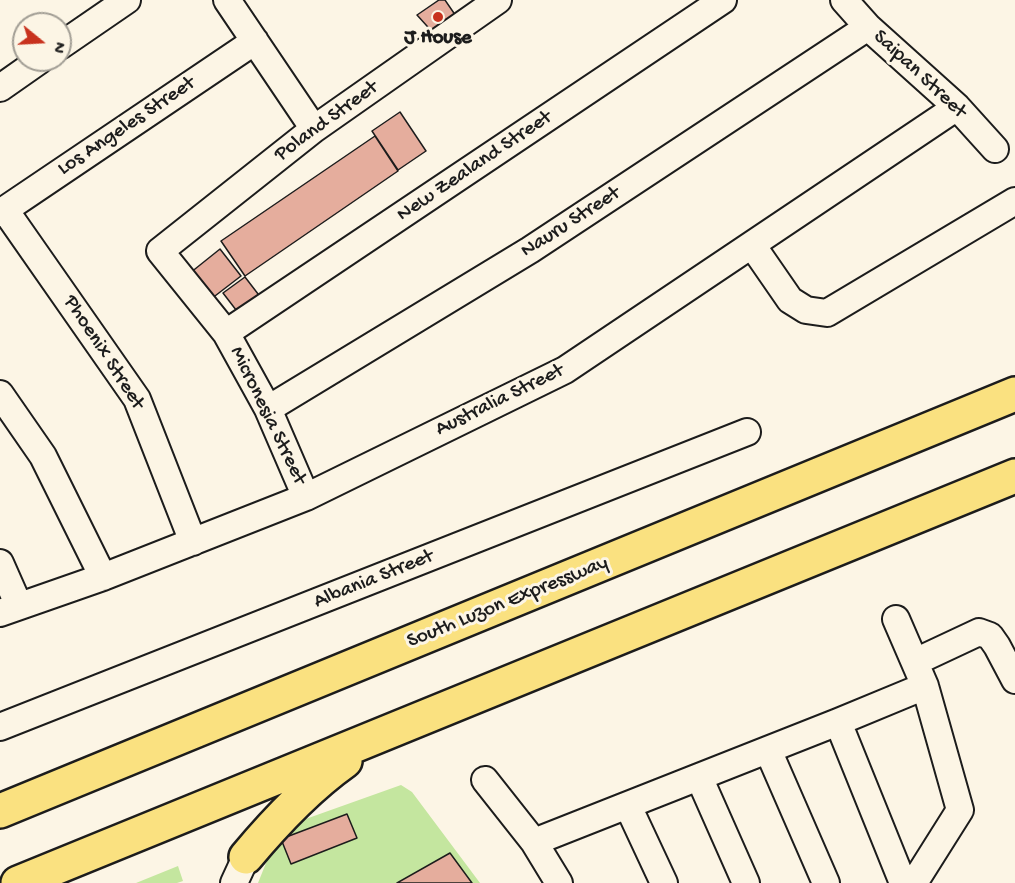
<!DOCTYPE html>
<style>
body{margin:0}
#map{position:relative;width:1015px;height:883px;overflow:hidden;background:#fcf5e5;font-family:"Gochi Hand",sans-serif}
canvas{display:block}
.north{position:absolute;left:12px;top:12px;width:60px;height:60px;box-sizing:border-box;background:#fcf5e5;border:2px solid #a29e95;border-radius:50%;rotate:108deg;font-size:16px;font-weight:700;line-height:24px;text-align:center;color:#1c1c1c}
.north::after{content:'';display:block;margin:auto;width:21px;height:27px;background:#c8321e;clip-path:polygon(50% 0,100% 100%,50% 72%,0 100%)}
</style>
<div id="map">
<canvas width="1015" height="883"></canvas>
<div class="north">N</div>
</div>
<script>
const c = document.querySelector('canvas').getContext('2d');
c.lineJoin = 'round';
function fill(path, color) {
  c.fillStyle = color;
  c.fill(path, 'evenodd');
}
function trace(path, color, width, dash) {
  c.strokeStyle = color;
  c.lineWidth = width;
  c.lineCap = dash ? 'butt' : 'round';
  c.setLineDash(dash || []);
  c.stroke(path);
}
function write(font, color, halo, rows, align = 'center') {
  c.font = font + ' "Gochi Hand",sans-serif';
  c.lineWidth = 6;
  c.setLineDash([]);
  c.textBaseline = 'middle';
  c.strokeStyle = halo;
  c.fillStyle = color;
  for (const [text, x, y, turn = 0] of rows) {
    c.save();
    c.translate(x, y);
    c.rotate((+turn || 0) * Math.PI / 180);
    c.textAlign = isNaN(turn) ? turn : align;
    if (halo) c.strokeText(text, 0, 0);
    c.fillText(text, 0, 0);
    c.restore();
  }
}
fill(new Path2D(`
 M401,785L412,792L480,883H258L274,843L286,826Z
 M178,866L183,881L177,883H136Z`), '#c4e69f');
const building = new Path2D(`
 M439,0H445L458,19L436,36L417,15Z
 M400,112L426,151L398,170L372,131Z
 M375,136L398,171L245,276L221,241Z
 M220,249L241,276L211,299L190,273Z
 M245,277L265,303L243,319L223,293Z
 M347,814L357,838L291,864L281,839Z
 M450,853L472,883H397Z`);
fill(building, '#e5ad9d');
trace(building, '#1c1c1c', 1.5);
const minor = new Path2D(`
 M227,0L314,129
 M844,0L868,27L957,107L995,149
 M60,46L127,0
 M0,88L40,60
 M5,210L137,399L193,542
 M0,213L255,41
 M752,245L790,300L806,310L827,313L1015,201
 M226,333L723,0
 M0,394L43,456L103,577
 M268,409L530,250L868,27
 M306,497L268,409L226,333L160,251L314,129L498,0
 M0,563L19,606
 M0,613L103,577L306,497L565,370L957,107
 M896,619L925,686L960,810L914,883
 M915,662L979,632L990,636L997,646L1015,680
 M838,722L903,883
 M0,727L747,432
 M768,750L826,883
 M699,777L746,883
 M485,780L534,842L559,883
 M628,806L664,883
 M534,842L838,722L925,686
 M234,883L246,857`);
const highway = new Path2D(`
 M0,811L1015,394
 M246,857C276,821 307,788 345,761
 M18,883L1015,476`);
trace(minor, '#1c1c1c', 30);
trace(highway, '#1c1c1c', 38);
trace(minor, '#fcf5e5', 26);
trace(highway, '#fae180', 33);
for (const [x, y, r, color] of [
 [438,17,6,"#c8321e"]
]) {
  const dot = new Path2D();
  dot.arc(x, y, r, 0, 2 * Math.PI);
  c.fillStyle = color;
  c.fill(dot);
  trace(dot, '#fcf5e5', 2);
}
write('bold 21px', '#1c1c1c', '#fcf5e5', [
 ["J House",438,39]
]);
write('21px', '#1c1c1c', '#fcf5e5', [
 ["Saipan Street",919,75,43],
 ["Poland Street",327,122,-36],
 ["Los Angeles Street",127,127,-34],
 ["New Zealand Street",475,167,-34],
 ["Nauru Street",571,223,-33],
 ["Phoenix Street",103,353,57],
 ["Australia Street",500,401,-26],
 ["Micronesia Street",267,416,64],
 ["Albania Street",374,580,-22],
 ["South Luzon Expressway",508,603,-22]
]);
</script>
